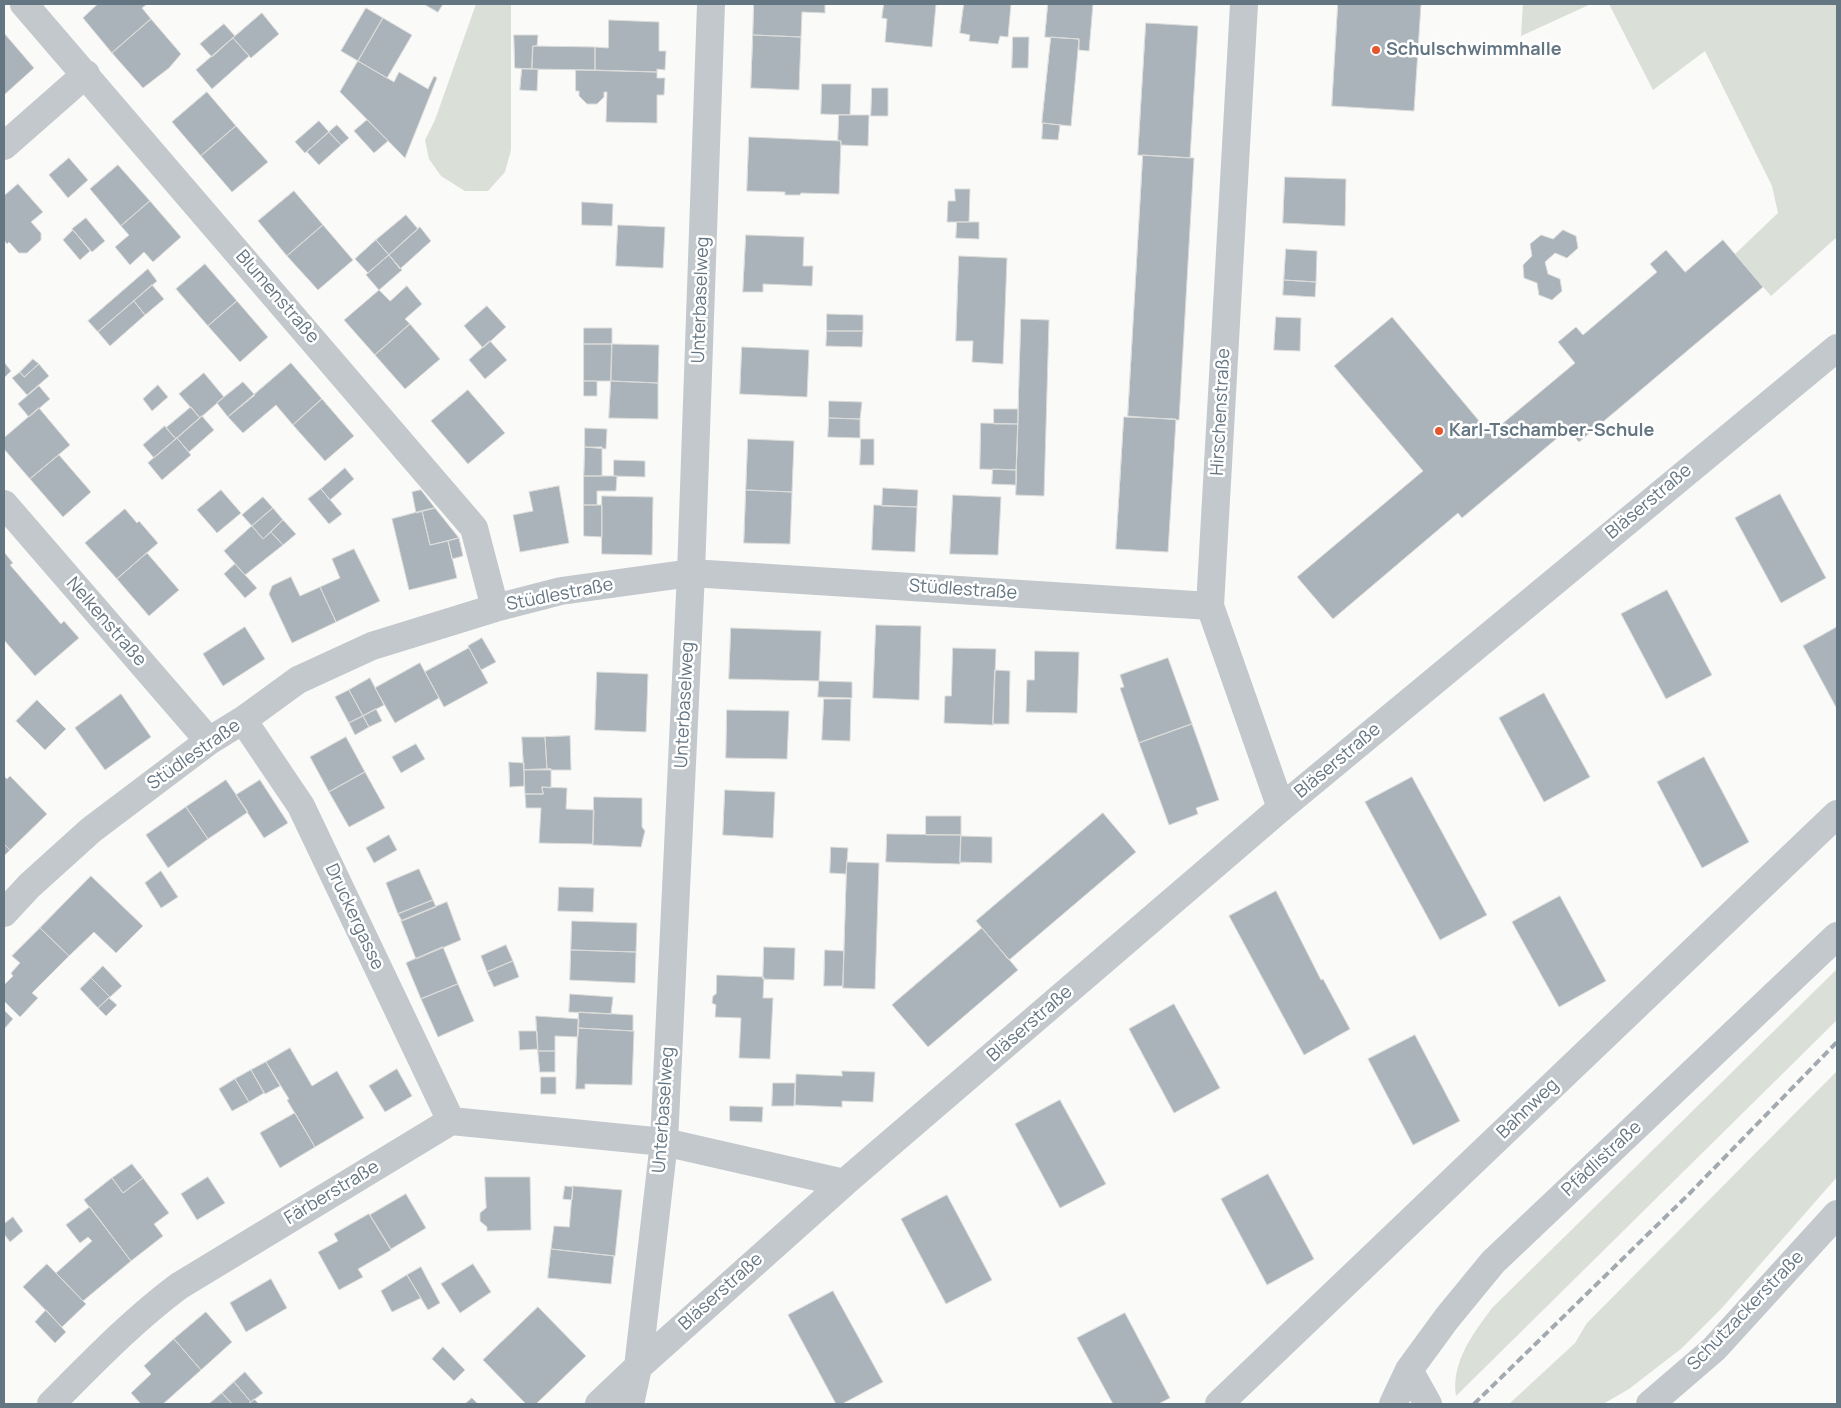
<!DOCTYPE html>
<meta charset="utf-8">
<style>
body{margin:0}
#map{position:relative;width:1841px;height:1408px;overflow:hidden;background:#fafaf8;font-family:Manrope,sans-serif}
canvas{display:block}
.frame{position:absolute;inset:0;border:5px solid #657683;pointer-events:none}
</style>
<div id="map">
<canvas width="1841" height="1408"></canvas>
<div class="frame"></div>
</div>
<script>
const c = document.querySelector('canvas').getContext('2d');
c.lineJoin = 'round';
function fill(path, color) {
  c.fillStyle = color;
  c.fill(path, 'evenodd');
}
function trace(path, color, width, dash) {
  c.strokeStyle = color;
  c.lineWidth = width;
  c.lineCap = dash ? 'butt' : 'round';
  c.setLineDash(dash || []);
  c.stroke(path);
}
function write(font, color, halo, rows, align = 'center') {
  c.font = font + ' Manrope,sans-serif';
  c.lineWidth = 5;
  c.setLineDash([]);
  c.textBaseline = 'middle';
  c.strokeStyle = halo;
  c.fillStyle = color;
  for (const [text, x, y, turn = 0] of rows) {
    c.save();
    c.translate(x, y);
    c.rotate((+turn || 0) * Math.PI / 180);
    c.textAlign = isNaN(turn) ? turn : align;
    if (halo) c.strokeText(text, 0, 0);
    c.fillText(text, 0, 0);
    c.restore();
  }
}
fill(new Path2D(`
 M476,4H511V150L505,172L488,191H465L441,176L429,159L425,140L435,120Z
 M1523,4H1591L1521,36Z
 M1609,4H1837V237L1771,296L1735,254L1778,213L1772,186L1705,51L1653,90Z
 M1837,969V1020L1456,1396C1451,1362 1473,1334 1492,1308Z
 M1837,1071V1177L1721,1309L1682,1348L1629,1389L1603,1404H1509L1575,1343L1587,1323Z`), '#dadfd7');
const building = new Path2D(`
 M98,4H147L142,8L151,19L112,53L83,18Z
 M424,4H443L438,12Z
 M754,4H825V13L802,12L801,37L753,35Z
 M884,4H936L932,47L885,42L887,19L882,18Z
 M964,4H1011L1008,37L1000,36L998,44L969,41L970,35L960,33Z
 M1048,4H1093L1089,51L1079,50V39L1045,37Z
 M1338,4H1421L1414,111L1332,106Z
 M366,8L383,18L358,61L341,51Z
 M262,13L279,34L251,58L233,38Z
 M383,18L412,35L387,78L358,61Z
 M151,19L181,54L169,68L143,88L112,53Z
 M609,20L659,22V51H666L665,70L657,69V72L595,70V47L608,48Z
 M1146,23L1198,26L1190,158L1138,155Z
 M224,24L235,36L212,57L200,44Z
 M4,33L34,68L4,95Z
 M514,35H538L537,46H533L532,69L515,68Z
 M753,35L801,37L799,90L751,88Z
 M1013,37H1029L1028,68H1012Z
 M1051,37L1079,39L1071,126L1042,123Z
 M233,38L249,56L212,89L196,70Z
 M533,46L595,47V70L532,69Z
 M358,61L394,82L399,72L428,89L434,76L437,78L405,158L340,92Z
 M522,69H538L537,91L520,90Z
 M576,70L657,72V78H665L664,95H657V123L606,122L607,92H604V97L597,104H587L579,96V91H576Z
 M822,84H851L850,115L821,114Z
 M872,88H888V116H871Z
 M207,92L236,126L201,156L172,122Z
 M839,115H869L868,146L841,145V141L838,140Z
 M367,120L388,141L374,153L354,131Z
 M319,121L329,132L305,153L295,142Z
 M1043,123L1060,125L1058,140L1042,139Z
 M337,125L349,138L341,145L329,132Z
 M236,126L268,162L232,192L201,156Z
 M329,132L341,145L319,165L307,152Z
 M749,137L841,141L839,194L801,193L800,195H785V192L747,191Z
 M1143,155L1194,158L1179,420L1128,416Z
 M69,158L88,180L68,198L49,175Z
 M118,165L150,201L121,226L90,189Z
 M1285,177L1346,179L1345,226L1283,223Z
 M18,184L43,212L31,222L41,233V240L27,253H19L9,242L7,244L4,240V196Z
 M955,189H970L969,222H947L948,201H955Z
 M294,191L323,225L287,256L258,221Z
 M150,201L181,237L153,262L144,252L130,265L115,247L129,235L121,226Z
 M582,202L613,204L612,226L582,225Z
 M406,215L418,229L389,255L376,240Z
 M86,218L105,241L92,252L72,229Z
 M957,222H979V239L956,238Z
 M323,225L353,260L318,290L287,256Z
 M618,225L665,227L663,268L616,266Z
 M420,227L431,241L400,269L389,255Z
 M73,230L90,251L80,260L63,240Z
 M1563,230L1576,236L1578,248L1567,258L1555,253L1545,262L1548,274L1560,279L1562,291L1552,300L1539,295L1537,283L1524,278L1523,265L1532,256L1530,244L1541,235L1553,239Z
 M746,235L804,237L803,266H813L812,286L763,284V292H743Z
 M376,240L389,255L368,273L355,259Z
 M1723,240L1763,287L1579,442L1568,429L1462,518L1458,513L1333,619L1297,577L1423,471L1334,366L1392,317L1490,434L1575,363L1558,342L1576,327L1583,335L1657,272L1650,264L1666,250L1685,272Z
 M1286,249L1317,251L1316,282L1284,280Z
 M389,255L402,270L379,290L366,275Z
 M959,256L1007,258L1003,364L972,362L973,341H956Z
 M205,264L237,301L208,326L176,289Z
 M148,269L157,281L98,332L88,321Z
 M1284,280L1316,282L1315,297L1283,295Z
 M152,285L164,299L145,315L134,301Z
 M407,286L422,304L405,319L410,324L375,355L344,320L379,290L390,301Z
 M134,301L145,315L110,346L98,332Z
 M237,301L268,337L240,362L208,326Z
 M487,306L506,327L483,348L464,326Z
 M827,314L863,315V331H827Z
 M1276,317L1301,318L1300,351L1274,350Z
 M1021,319L1049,320L1044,496L1016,495Z
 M410,324L440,359L405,389L375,355Z
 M584,328H612V344H584Z
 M827,331H863L862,347L826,346Z
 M490,341L507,360L485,379L469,360Z
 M584,344H612L611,381H584Z
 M612,344L659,345L658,383L611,381Z
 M742,347L809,350L807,397L740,394Z
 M33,359L39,364L24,377L20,372Z
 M4,362L11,371L4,378Z
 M291,363L322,399L293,425L276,405L243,433L228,417Z
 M39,364L49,376L27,395L12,378L20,372L24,377Z
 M204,373L224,397L200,418L179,394Z
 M584,381H597V396H584Z
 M611,381L658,383V419L609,418Z
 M243,382L255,395L228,417L217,403Z
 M158,385L168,397L152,411L143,399Z
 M39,386L50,399L29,417L18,404Z
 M468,390L505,433L468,464L431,421Z
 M322,399L354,436L325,461L293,425Z
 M829,401L862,402L860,419L829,418Z
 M191,407L200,418L176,439L166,428Z
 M39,408L70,445L30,479L4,449V438Z
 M994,409H1018V424H994Z
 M202,416L214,430L189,452L177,438Z
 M1124,417L1176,419L1168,552L1116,549Z
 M829,418L860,419V438L828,437Z
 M981,423L1018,424L1016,470L980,469Z
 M165,426L176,439L154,458L143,445Z
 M585,428L607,429L606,449L585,447Z
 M177,438L191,455L162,480L148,463Z
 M748,439L794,441L792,492L746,490Z
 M861,439H874V465H860Z
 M585,447H602V476H584Z
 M59,455L91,492L63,517L30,479Z
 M614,460L645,461V477L614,476Z
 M345,468L354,479L330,500L321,489Z
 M993,469L1016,470V485L992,484Z
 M584,476H617L616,491H597V505H584Z
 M559,486L569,543L520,552L513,515L533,511L529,492Z
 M883,488L918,490L917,507L882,506Z
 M321,489L342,514L329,524L308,499Z
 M221,490L241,513L217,533L197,510Z
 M421,490L435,508L416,513L412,492Z
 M746,490L792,492L790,544L744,543Z
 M1780,494L1826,578L1781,603L1735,518Z
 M953,495L1001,497L998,555L950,554Z
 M602,496L653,497L652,555L602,554Z
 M263,497L273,508L252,526L242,515Z
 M584,505H602V537L584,536Z
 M874,505L917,507L915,552L872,550Z
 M273,508L283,520L263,539L252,526Z
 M435,508L459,538L430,545L422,511Z
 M125,509L137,523L139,521L158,543L117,579L85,543Z
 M422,511L430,545L448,541L457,578L409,590L392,519Z
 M283,520L296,534L283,545L271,532Z
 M252,526L263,539L271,532L283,545L245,575L224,551Z
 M459,538L463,556L452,559L448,541Z
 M354,549L380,601L336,622L320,587L340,578L332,559Z
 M4,552L13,563L10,565L61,624L64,621L79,638L35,676L4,640Z
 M147,553L179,590L149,616L117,579Z
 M235,564L257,588L245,598L224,574Z
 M291,577L300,596L320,587L336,622L292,643L269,594L272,586Z
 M1667,590L1712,675L1666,699L1621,614Z
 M876,625L921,626L919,700L873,698Z
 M245,627L265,659L223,686L203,654Z
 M1837,627V709L1803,646Z
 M731,628L821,631L819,681L729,679Z
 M482,638L496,662L481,670L468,646Z
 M469,648L488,683L444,707L425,672Z
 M953,648L996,649L993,725L944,723L945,696H951Z
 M1035,651L1079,652L1077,713L1026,712L1027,680H1034Z
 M1168,658L1192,724L1139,743L1120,688L1124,687L1120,675Z
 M420,663L439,698L395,723L375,688Z
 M995,670L1010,671L1009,724H993Z
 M597,672L648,674L646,732L595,730Z
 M370,678L384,705L363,716L349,690Z
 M819,681L852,682V698L818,697Z
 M349,690L363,716L349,723L335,697Z
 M1544,693L1590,777L1544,802L1499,718Z
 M121,694L151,737L105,770L75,728Z
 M824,699H851L850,741L822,740Z
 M37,700L66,729L45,750L16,721Z
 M376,709L382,721L369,727L363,716Z
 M727,710L789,711L787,759L726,758Z
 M363,716L369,727L355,735L349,723Z
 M1192,724L1219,800L1196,808L1198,814L1169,825L1139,743Z
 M570,736L571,770H547L545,737Z
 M346,737L365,772L329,792L310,757Z
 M522,737H545L547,770H524Z
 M416,744L425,759L401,773L392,757Z
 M1704,757L1749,842L1702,868L1657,782Z
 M509,762L524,763V786L510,787Z
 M551,769V788L542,787L543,794H525L524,770Z
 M365,772L385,808L349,827L329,792Z
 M4,776L7,779L10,776L47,814L10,850L4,844Z
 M1412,777L1487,915L1440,940L1365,802Z
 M226,780L248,812L208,839L186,807Z
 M260,780L288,823L264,838L236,795Z
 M542,787L567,788L566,809L594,810L593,844L539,843L541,808H526L525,794H543Z
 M725,790L775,792L773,838L723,835Z
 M594,797L642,798V827L645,831L641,847L593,845Z
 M186,807L208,839L168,868L146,835Z
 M1103,813L1136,852L1009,960L976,921Z
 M926,816H961V835H926Z
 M887,834L961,835L960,864L886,862Z
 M389,835L397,850L374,863L366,848Z
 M961,836L992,837V863L960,862Z
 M4,844L10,850L4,856Z
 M831,847L848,848L846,874L830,873Z
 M847,862L879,863L875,989L843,988Z
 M419,869L433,900L398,914L386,883Z
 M161,871L178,897L161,908L145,883Z
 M91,876L143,926L116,953L94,932L69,956L40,928Z
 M559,887L594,888L593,912L558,911Z
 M1276,891L1321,980L1323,979L1350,1029L1304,1055L1229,916Z
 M1560,896L1606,981L1559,1007L1512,922Z
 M433,900L436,907L402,921L398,914Z
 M447,902L461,940L416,959L401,921Z
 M572,921L637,923L636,952L571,950Z
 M40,928L69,956L32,993L38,998L20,1017L4,1001V985L13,976L11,973L20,963L12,956Z
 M982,928L1018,970L928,1047L892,1005Z
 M506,945L513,961L487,972L481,956Z
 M443,947L458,984L421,999L406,963Z
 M764,947L795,948L794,980L763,979Z
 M571,950L636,952L635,983L570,980Z
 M825,950L844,951L843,986H824Z
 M513,961L519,977L494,987L487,972Z
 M103,966L122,986L110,997L91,978Z
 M717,975L764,977L763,998H773L770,1059L739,1058L741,1018L715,1017L716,1005L712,1003L713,996L716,994Z
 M91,978L110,997L98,1008L80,989Z
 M458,984L474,1021L438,1037L421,999Z
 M570,994L613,997L611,1014L569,1012Z
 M109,998L117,1005L106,1016L98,1008Z
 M1174,1004L1220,1088L1174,1113L1129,1029Z
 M4,1010L13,1019L4,1029Z
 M579,1012L633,1015V1031L578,1028Z
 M536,1016L579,1019L578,1037L555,1036V1051H538Z
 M578,1028L634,1031L632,1085L585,1084V1089H576Z
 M519,1031H537L538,1049L520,1050Z
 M1415,1035L1460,1121L1413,1145L1368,1059Z
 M290,1048L312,1086L337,1071L364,1118L315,1147L287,1100L289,1099L266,1062Z
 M538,1051H555V1072H540Z
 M266,1062L280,1086L265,1094L251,1070Z
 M397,1069L412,1096L385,1112L369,1086Z
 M251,1070L264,1093L249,1102L235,1079Z
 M842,1071L875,1072L873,1102L842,1101V1107L795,1105L796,1074L842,1076Z
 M541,1077H556V1094H541Z
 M235,1079L249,1102L232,1111L219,1089Z
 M773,1083H795L794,1106H772Z
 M1060,1100L1106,1184L1060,1208L1015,1124Z
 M730,1106L763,1107L762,1122L730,1121Z
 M295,1113L315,1147L280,1168L260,1133Z
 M132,1164L143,1178L123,1193L112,1178Z
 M1268,1174L1314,1259L1267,1285L1221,1199Z
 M208,1177L225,1203L197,1220L181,1194Z
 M485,1177H530L531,1230L487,1231V1227L480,1221V1213L486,1208Z
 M112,1178L123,1193L143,1178L169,1213L154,1224L163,1236L131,1261L84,1200Z
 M565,1186L573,1187L572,1200L563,1199Z
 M573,1186L622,1190L615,1256L551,1249L554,1226L569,1227Z
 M406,1194L426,1228L391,1249L370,1215Z
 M947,1195L992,1280L946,1304L901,1219Z
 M90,1207L131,1261L83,1301L56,1273L92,1241L88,1237L80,1243L66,1225Z
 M369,1214L391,1250L358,1269L363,1277L339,1290L318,1252L338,1241L334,1234Z
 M13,1217L23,1231L10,1242L4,1234V1224Z
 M551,1249L614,1256L611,1284L548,1278Z
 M47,1264L86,1304L62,1327L23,1287Z
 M473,1264L491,1292L460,1313L441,1284Z
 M421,1267L440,1303L428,1310L407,1275Z
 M407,1275L421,1298L392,1312L381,1291Z
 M271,1279L287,1308L246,1332L230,1303Z
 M833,1291L883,1382L842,1404H836L788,1315Z
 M538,1307L586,1356L536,1404H526L483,1360Z
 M46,1310L66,1332L55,1343L35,1322Z
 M206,1312L232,1342L201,1370L174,1339Z
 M1125,1313L1170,1398L1158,1404H1113L1077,1338Z
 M174,1339L201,1370L163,1404H141L131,1393L151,1374L144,1366Z
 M443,1347L465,1370L454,1381L432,1359Z
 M245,1372L263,1393L251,1402L234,1382Z
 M234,1382L251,1402L248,1404H232L222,1393Z
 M222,1393L232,1404H209Z
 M472,1398L478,1404H465Z
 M254,1399L259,1404H248L251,1402Z`);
fill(building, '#aab3b9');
trace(building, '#dcdcda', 1);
trace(new Path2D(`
 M24,4L474,528L495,608
 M1244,4L1210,606L1281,808
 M4,146L86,74
 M4,504L209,741
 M243,720L301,806L451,1121
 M4,913L29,886L91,830L209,741L243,720L298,680L372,646L495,608L561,591L691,573L1210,606
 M51,1404C92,1363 132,1321 179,1286L451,1121L664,1142L844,1183L1281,808L1837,348
 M599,1404L638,1367L844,1183
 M630,1404L638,1367L664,1142L691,573L711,4
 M1219,1404L1837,814
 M1650,1404L1714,1349L1837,1214`), '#c3c8cc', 28);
trace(new Path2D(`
 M1409,1370L1428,1404
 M1393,1404L1409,1370L1447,1318L1493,1262L1837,936`), '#c3c8cc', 28);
trace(new Path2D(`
 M1474,1404L1689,1194L1837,1042`), '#a2aab0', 4, [8, 4]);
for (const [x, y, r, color] of [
 [1376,50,5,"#e4572e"],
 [1439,431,5,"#e4572e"]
]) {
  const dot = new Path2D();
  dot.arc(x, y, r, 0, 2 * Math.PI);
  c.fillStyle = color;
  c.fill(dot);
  trace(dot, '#fff', 2);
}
write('bold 18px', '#657683', '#fff', [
 ["Schulschwimmhalle",1386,50],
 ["Karl-Tschamber-Schule",1449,431]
], 'left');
write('18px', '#657683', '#fff', [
 ["Blumenstraße",277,297,49],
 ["Unterbaselweg",701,300,-88],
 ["Hirschenstraße",1221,412,-87],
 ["Bläserstraße",1649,502,-40],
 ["Stüdlestraße",963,590,4],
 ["Stüdlestraße",560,595,-11],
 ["Nelkenstraße",106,622,49],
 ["Unterbaselweg",685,705,-87],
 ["Stüdlestraße",194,755,-35],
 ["Bläserstraße",1338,761,-40],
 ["Druckergasse",354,917,65],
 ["Bläserstraße",1030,1024,-41],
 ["Bahnweg",1528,1109,-44],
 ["Unterbaselweg",664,1110,-86],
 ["Pfädlistraße",1602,1159,-43],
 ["Färberstraße",332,1193,-31],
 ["Bläserstraße",721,1292,-42],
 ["Schutzackerstraße",1746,1311,-46]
]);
</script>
